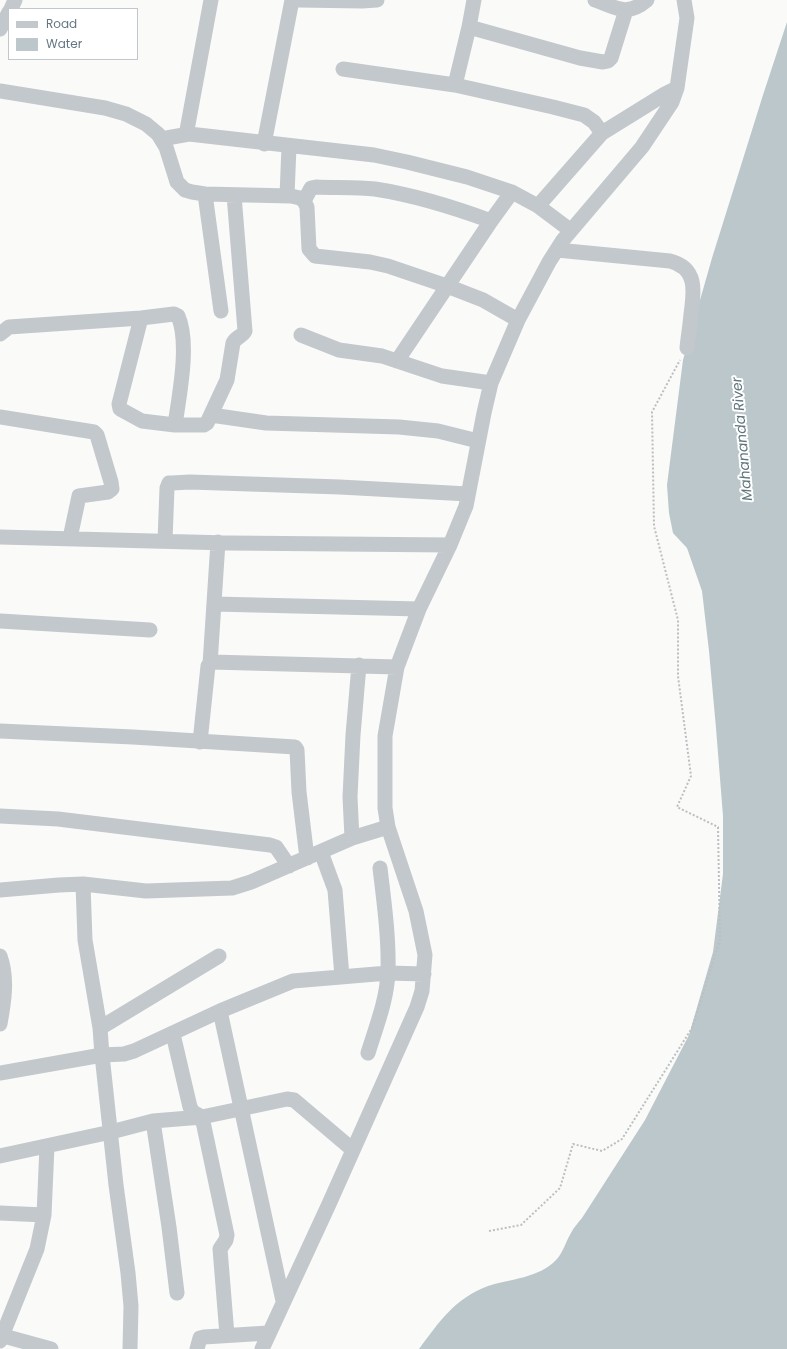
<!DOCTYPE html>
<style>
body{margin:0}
#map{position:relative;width:787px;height:1349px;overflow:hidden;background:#fafaf8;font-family:Poppins,sans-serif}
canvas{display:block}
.legend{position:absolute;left:8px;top:8px;width:130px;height:52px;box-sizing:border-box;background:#fff;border:1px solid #c1c8cd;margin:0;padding:5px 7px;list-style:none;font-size:12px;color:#657683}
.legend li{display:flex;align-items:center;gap:8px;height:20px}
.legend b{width:20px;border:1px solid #c1c8cd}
</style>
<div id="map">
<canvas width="787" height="1349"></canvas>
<ul class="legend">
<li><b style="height:5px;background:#c3c8cc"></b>Road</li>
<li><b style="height:11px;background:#bbc7cb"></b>Water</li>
</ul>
</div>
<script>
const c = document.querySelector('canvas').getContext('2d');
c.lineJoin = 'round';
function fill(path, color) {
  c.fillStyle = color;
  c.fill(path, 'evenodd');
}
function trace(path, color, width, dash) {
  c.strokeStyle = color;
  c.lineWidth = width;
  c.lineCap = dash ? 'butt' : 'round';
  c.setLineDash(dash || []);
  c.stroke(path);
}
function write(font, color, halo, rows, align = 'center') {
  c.font = font + ' Poppins,sans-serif';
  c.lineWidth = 4;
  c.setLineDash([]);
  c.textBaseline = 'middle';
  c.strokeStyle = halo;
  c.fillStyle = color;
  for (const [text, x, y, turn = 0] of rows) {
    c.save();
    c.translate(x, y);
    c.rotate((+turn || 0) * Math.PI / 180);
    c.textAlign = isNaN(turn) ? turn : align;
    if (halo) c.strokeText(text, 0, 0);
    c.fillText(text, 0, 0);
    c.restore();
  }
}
fill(new Path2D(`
 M787,22V1349H419C440,1321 454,1299 488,1286C510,1279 539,1278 556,1260C563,1253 566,1241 571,1233C574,1227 578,1223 582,1218L645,1120L689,1035L713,952L723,874V816L716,728L709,651L702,591L687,548L673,533L669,513L667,485L683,360L712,258L763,95Z`), '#bbc7cb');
trace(new Path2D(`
 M489,1231L521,1225L560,1188L573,1144L602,1151L622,1139L692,1028L720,940L718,827L677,807L691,776L678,676V620L654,526L652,412L680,360`), '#bbbfc2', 2, [2, 2]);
trace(new Path2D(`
 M211,0L187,130L189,134L374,155L407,162L467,177L512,192L538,206L570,230
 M299,0L362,1L377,0
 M595,0C617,8 627,17 647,0
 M11,9L15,0
 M469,27L580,58L603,62L608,61L611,58L626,10
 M0,29L9,12
 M343,69L455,85L553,107L584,115L594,122L602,133
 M455,85L469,27L474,0
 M0,91L105,108L126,114L146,124L158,134L166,147L177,182L185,190L192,192L205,194L291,196L300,198L304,201L307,207L309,249L315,256L370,262L388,266L447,286L483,300L518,320
 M161,139L189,134
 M264,144L292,0
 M205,194L221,311
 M287,196L289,146
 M304,201L311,188L316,187C335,188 355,187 375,189C414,195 453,207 491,221
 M538,206L602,133L665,94L677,88
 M557,250L670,261C698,268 694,292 691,314C690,326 688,337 687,348
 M141,318L119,404L120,409L142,421L175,425H204L207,423L227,380L233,343C236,337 243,336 245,331L234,195
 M0,334L9,327L141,318L174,314L178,316C190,343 179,396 175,425
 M301,335L339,350L382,356L442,376L491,383
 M397,361L491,221L512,192
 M211,415L266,423L399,427L438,431L478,441
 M0,417L94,432L97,435L111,482L112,489L108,492L79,496L70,538
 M0,537L228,543L450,545
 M165,541L167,488L169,483H172L190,482L340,487L468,494
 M214,604L419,609
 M0,621L150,630
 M210,664L218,542
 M0,731L133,737L295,747L297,750L299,792L307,858
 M200,742L208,666L211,662L397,667
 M0,816L58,819L270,845L276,847L289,866
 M352,838L350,797L353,735L359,665
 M321,852L335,890L342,977
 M83,884L85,940L100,1028L102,1055L116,1185L128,1273L131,1306L130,1349
 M0,890L59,885L83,884L146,891L232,888L251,882L352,838L388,827
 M0,956C8,978 4,1002 0,1024
 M220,1011L283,1301
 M100,1028L219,956
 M173,1034L190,1107L193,1112L202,1117L227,1235L226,1240L220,1249L227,1335
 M368,1053C376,1027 387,1000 388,972C389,937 384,902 380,868
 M0,1073L102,1055L124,1054L134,1051L220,1011L293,981L388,973L424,974
 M153,1121L169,1227L177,1293
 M0,1156L111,1132L153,1121L202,1117L287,1099L294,1100L353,1150
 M0,1213L44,1215
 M0,1335L51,1349
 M0,1341L37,1249L44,1215L47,1146
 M197,1349L200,1338L204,1337L268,1333
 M262,1349L329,1204L417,1007L422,991L425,955L416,911L388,827L385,808V736L397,667L419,609L450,545L466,506L484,413L491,383L518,320L549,262L563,240L642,147L672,102L677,88L687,18L684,0`), '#c3c8cc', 15);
write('italic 14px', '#60757c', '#fff', [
 ["Mahananda River",743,439,-95]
]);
</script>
